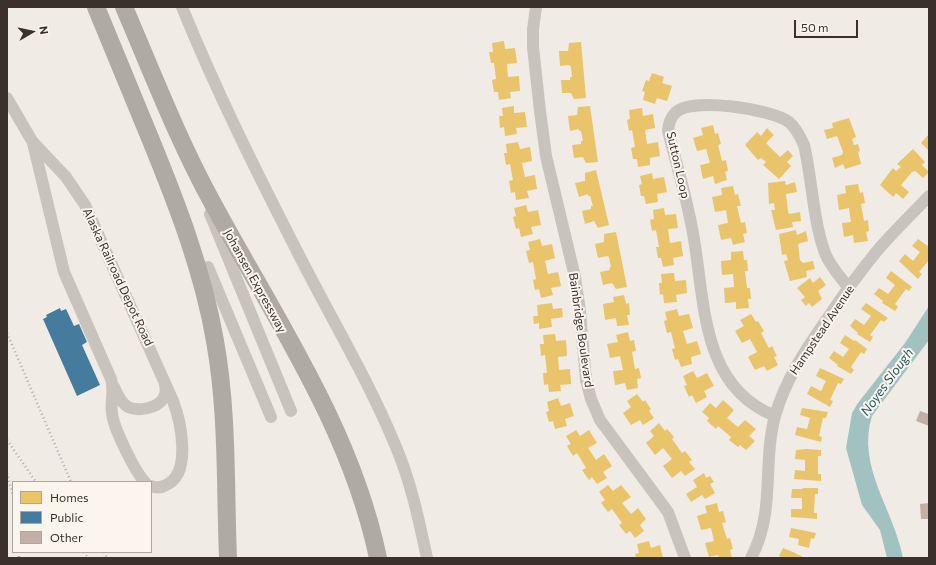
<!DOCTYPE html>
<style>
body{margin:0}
#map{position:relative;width:936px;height:565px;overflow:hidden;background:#f0ebe5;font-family:Commissioner,sans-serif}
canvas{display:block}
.frame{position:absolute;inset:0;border:8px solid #3b302b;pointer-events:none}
.legend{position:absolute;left:12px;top:481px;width:140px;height:72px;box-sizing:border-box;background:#fbf5ee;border:1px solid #aea6a0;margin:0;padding:5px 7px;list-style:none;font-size:12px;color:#3b302b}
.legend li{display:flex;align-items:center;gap:8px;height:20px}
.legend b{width:20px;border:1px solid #aea6a0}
.north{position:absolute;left:12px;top:12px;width:40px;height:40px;-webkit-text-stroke:3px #fbf5ee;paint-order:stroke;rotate:81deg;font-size:11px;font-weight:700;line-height:16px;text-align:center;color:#3b302b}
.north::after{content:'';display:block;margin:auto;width:14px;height:18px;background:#3b302b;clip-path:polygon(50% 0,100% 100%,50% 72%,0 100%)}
.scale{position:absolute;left:794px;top:20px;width:64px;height:18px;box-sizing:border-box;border:2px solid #3b302b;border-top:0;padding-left:5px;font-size:12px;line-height:14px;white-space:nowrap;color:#3b302b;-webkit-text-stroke:3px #fbf5ee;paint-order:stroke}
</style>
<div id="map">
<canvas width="936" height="565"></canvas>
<div class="frame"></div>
<ul class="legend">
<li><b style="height:11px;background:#e9c46a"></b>Homes</li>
<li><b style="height:11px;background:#457b9d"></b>Public</li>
<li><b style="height:11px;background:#c3afa7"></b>Other</li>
</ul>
<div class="north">N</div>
<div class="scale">50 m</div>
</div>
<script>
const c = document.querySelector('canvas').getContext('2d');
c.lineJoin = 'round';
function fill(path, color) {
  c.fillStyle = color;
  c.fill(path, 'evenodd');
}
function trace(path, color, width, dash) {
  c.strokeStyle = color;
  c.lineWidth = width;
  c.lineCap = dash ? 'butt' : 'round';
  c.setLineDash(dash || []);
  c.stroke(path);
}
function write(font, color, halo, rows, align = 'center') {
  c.font = font + ' Commissioner,sans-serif';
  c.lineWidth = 4;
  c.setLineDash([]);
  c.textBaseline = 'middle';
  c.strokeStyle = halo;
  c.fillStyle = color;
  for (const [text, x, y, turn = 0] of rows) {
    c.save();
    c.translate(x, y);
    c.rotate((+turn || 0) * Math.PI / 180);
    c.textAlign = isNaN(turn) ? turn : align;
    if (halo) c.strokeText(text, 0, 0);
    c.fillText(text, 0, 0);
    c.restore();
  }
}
fill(new Path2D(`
 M929,306V340L872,416C856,466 894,510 903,558H887L880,530L862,505L846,448L852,413L858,403L905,343Z`), '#a1c2c1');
fill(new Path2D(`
 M504,41L505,49L515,48L517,63L507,64L508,77L519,76L520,91L510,92L511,98L499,100L498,92H494L492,80L496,79L494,63H491L489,52H493L492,43Z
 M581,42L586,98L574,99L571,93H562L561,80H570V77H572L571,67L569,65L560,66L559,51H568L569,43Z
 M652,73L664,77L662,83L672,86L667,101L657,98L655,104L643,100L645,92L642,91L646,80L649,81Z
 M514,106V113L525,112L527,127L516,128L517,134L505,136L504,127L500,128L499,116H503L502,108Z
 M590,106L598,162L586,163L583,157L574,158L572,145L581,144V141H583L581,131H579V129L570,131L568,116L577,115L578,107Z
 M642,108L643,116L653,114L655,128L645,130L647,144L658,142L660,156L650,158V165L638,167L637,159H633L631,148L635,147L632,130L629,131L627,120L630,119L629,110Z
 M849,118L856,137L852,139L854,145L858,144L860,151L858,152L861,164L845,169L843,164L835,168L832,158L842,155L843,152L837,136L827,139L824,130L833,128L832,123Z
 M713,125L715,134L718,133L721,144L718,145L722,161L726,160L728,171L725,172L727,180L715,184L713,176L703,179L700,165L710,163L706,149L697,151L693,138L703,135L701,128Z
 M767,128L774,135L766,143L780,157L788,150L793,156L787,162L791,166L779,179L763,165L766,162L761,158L758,160L745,145L757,132L761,136Z
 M929,134V151L921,143Z
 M518,142L520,149L530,147L532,161L522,163L525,177L535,175L537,189L527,191L529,198L516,200L515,192L511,193L509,181L513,180L510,164L506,165L504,153H507L506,144Z
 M913,149L925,162L922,165L929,172L923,178L915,171L912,172L901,185L909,192L903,199L896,193L893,197L880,185L893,168L896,171L901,167L897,164Z
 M596,170L609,225L598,228L594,221L585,224L582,211L591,209V206H593L590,196H588V194L579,197L575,183L585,181V173Z
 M652,173L653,179L664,177L667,192L657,194L658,202L646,204L644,196H641L639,185L642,184L640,176Z
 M785,181L786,185L795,182L797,192L786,194L788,211L789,214L800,212L801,221L792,222L793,227L776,230L771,210H775L774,203L769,204L768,183Z
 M858,184L860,193L863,192L865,203L861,204L864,221L868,220L869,231L866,232L868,241L854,243L853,235L844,237L842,223L851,222L849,208L839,210L837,195L846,193L845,186Z
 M733,186L735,195L738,194L741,206H737L741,223L745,222L747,233L743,234L745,242L733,245L731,238L721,240L718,225L728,223L726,210L715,212L712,197L722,195L721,188Z
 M526,205L528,212L538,210L541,225L531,227L533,234L521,237L519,228L516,229L513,217L516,216L514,208Z
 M664,208L665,215L676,214L678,228L668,229L670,243L681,241L683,256L673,258L674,265L663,267L661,258H658L656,247H659L656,230L652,231L650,220L654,219L653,210Z
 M796,230L797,235L806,231L808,241L798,244L800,260L803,263L813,261L815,269L806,271L807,277L790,281L784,261L788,260L786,254L782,255L779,234Z
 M616,232L627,287L616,289L612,283L603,285L600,272L610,270L609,268L611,267L609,257L607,256L598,258L595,244L604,242V234Z
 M540,239L542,246L552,244L555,258L545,261L548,274L558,272L561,286L551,288L553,295L541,298L539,289L535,290L533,280L536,279L533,262L529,263L526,251L530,250L528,242Z
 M918,239L929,247V260L919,272L922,274L918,279L899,261L905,254L913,261L920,252L912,246Z
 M743,251L744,260H747L748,271H745L747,288H750L751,299H748L749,308L736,309V302L725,303L724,288L734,287L733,274L722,275L721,261L731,260V252Z
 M891,271L912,287L909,291L906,289L895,304L898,307L895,311L882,303L883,301L874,294L879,288L888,294L895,285L886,278Z
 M674,273L675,281L686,280L687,293L676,295L677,302L664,303L663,294L660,295L659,283H662L661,274Z
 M820,277L826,285L818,291L822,299L812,307L809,303L806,306L801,300L805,297L797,288L810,278L813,283Z
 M624,295L626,304L629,303L630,315H627L629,325L617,326L616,318L605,320L603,304L614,302L613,297Z
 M552,303L553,309L562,308L563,317L551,319L552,327L539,329V323L534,324L533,316H538L537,305Z
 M866,303L888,318L884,322L881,320L870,335L873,337L870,342L857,334L858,333L850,326L855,319L864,325L871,316L861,309Z
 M677,309L679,316L689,314L693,328L683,331L687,344L697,341L701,354L691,357L692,364L681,367L678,359L675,360L672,349L675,348L671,332L667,333L664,321L667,320L665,312Z
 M751,314L756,322L758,321L764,331L761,333L769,348L772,346L777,356L774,357L778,365L767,371L764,366L755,370L748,357L757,352L750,339L742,343L735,331L744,326L740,320Z
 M628,332L630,341L634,340L636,351L632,352L635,369L639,368L641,378L637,379L638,388L627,390L625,383L615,385L613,371L623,370L620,356L610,358L607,344L618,342L616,335Z
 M555,334L556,341L566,340L567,356L558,357L559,370L570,369L571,384L560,385L561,391L549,392L548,384L544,385L543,373H547L545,355L541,356L540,344H544L543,335Z
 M845,335L854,341L855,340L867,349L864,354L861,352L851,367L854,370L851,374L837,366L838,365L829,358L834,351L843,357L849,349L840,343Z
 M820,368L844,379L841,384L838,383L830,400L833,401L830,407L807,394L811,386L821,391L826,381L816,376Z
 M693,371L697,378L707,373L714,386L704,391L707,397L696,403L692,395L689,397L684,386L687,385L683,376Z
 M637,394L643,402L645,400L651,409L649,411L654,418L643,425L640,420L631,425L623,413L631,407L627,401Z
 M558,398L561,406L570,403L574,416L565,419L567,426L555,429L553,421L549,422L546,412L549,411L547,402Z
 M723,400L734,410L727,418L738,427L745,420L756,429L749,436L755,441L746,450L740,445L738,447L729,440L731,437L718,426L716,429L707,421L709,418L702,412L710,403L716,408Z
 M802,408L828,412L826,418H823L819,436L822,437L821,442L795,435L797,427L807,429L810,418L800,415Z
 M659,423L665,431L667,429L674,437L672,439L682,453L685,451L692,460L689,462L695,469L685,476L681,471L672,478L663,466L672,459L663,448L655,455L646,443L654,436L650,431Z
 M576,430L580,436L589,430L597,443L588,448L596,460L604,454L612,466L603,472L607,478L597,484L592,477L589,480L582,470L586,468L577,453L573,456L567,446L571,444L566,436Z
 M806,449L821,450V456H818V474H821V481L794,479L795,470L805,471V460L795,459L796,450Z
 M704,473L706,478L710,476L714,482L710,484L715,493L705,499L702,495L691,502L686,494L697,487L693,480Z
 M608,485L613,491L621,485L631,497L622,503L631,514L638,508L646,519L640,525L644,531L635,538L630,531L626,534L619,525L622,523L612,509L608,512L601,503L605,500L599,492Z
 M803,488H818V494H815L814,513H817V519L791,517V509H802V498H791L792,489H802Z
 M717,503L719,512L723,511L726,522L722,523L727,539L730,538L733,549L730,550L732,558H719L718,555L709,557L705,543L714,541L711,528L701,530L697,516L707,513L705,506Z
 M791,528L816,533L814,539L811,538L809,548L798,545L799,539L789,537Z
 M649,541L651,548L660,545L663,558H636L635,554L639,553L637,544Z
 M783,548L793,552L805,558H783L779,556Z`), '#e9c46a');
fill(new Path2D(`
 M60,308L61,311L66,309L74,326L79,324L87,342L82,345L100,385L77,396L43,319L47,317L46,315Z`), '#457b9d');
fill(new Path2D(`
 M920,411L929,414V426L916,421Z
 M929,503V519H921L920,504Z`), '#c3afa7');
trace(new Path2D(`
 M182,7C217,93 258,175 300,257C332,320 369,381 396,447C411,482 419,521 427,558
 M536,7L533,29V47L540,111L546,156L575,277L580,311L586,380L591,399L600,420L668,512L685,558
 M7,98L32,141L66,177L85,205L173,401C181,422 192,474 166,485C161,488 156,488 151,486
 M33,143L64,272L111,379C115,391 110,401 112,413C113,427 135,472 145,482
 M210,214L291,411
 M208,267L271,417
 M114,387C117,394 121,403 128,407C138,412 157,408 163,399C166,395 166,389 165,384
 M775,416C696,385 706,291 691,223C685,192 676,162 668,131C669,123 670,118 676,112C692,97 772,109 789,122C796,128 800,136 804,145C812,178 813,221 825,253C830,266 840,277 849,288
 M751,558C776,511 762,465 775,416C785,381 804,352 825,322C841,298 858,274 877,251C893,232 912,214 929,196`), '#c9c3be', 12);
trace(new Path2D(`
 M96,7C114,51 132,94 150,138C177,204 203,271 215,341C228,413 225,486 228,558
 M124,7C152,72 178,140 212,202C274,317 351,428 378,558`), '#afaaa4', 18);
trace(new Path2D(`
 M7,333L71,482
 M7,440L36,482
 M7,473L13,496
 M19,552V558
 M84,552L88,558
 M104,552L107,558`), '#b1aca8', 2.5, [1, 3]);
write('12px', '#3b302b', '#fbf5ee', [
 ["Sutton Loop",678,165,77],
 ["Alaska Railroad Depot Road",118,277,65],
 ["Johansen Expressway",255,281,61],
 ["Bainbridge Boulevard",581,330,82],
 ["Hampstead Avenue",822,330,-56]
]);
write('italic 13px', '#1f5a5e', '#fbf5ee', [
 ["Noyes Slough",887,382,-54]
]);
</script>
